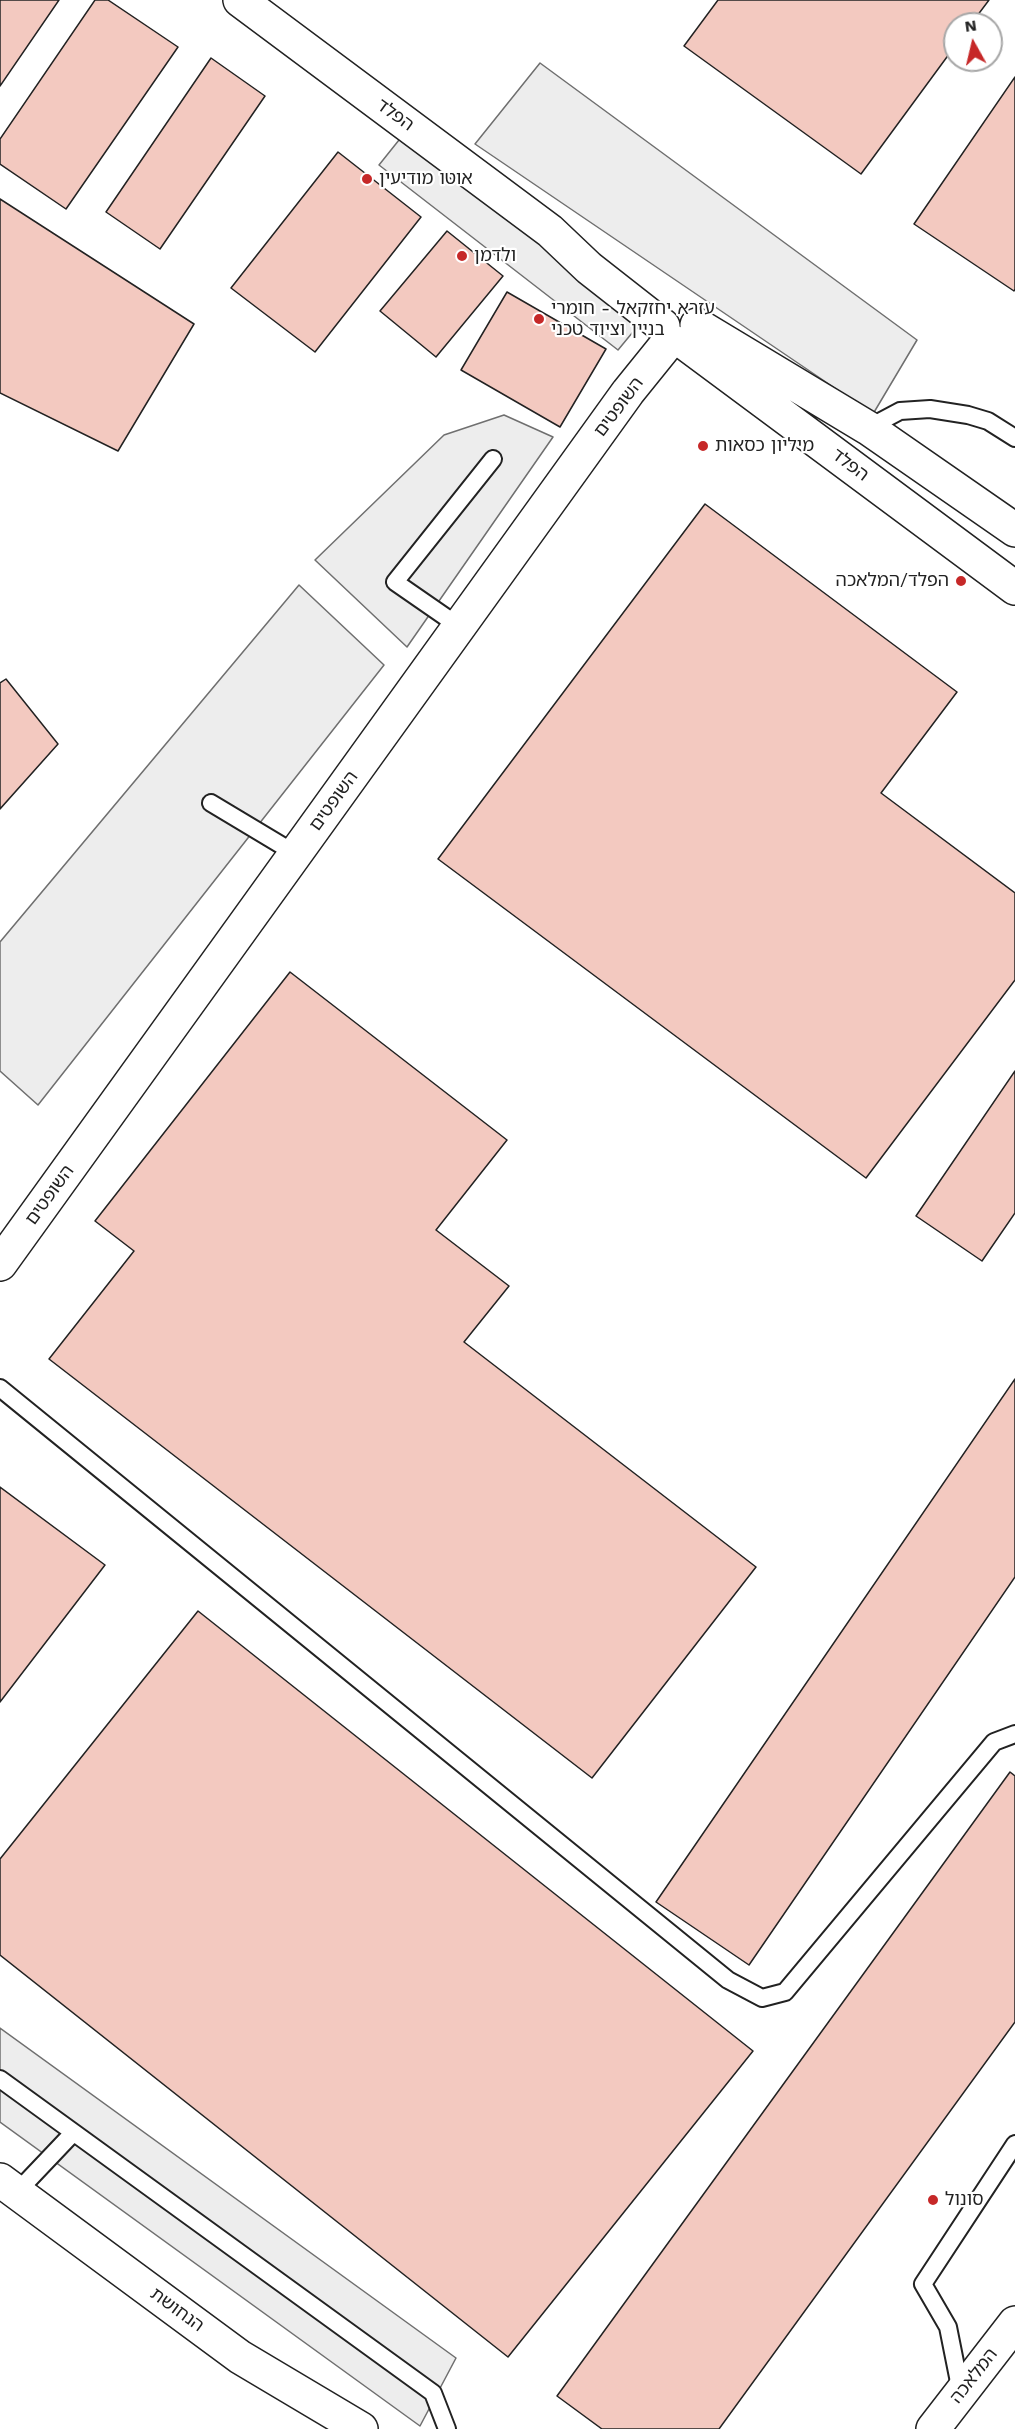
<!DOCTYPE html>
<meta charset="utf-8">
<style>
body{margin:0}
#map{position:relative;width:1015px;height:2429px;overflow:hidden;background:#fff;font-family:"Work Sans",sans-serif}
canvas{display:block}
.north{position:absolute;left:943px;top:12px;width:60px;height:60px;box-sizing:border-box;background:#fff;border:2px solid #a7a7a7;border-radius:50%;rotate:352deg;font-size:16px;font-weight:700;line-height:24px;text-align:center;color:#222}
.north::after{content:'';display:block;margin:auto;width:21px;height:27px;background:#c62828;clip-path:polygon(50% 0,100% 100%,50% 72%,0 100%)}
</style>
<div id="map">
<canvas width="1015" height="2429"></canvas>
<div class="north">N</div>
</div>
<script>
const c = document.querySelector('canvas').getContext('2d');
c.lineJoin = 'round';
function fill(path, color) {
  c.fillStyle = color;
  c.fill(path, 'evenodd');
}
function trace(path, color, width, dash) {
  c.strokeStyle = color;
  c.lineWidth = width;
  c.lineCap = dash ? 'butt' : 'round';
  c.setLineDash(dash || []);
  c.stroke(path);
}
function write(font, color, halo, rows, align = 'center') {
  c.font = font + ' "Work Sans","Noto Sans Hebrew",sans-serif';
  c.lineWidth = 4.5;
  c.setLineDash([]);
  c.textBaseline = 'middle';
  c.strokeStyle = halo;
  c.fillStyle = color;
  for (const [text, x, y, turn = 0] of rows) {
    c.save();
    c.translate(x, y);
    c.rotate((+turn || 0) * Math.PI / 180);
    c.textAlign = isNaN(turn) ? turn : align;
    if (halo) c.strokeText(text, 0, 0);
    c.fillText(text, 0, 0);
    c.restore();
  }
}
const parking = new Path2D(`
 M540,63L917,340L873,414L475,144Z
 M403,135L642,321L618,350L379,165Z
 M504,415L553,437L407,647L315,560L444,435Z
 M299,585L384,665L38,1105L0,1071V942Z
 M0,2028L456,2358L420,2426L0,2122Z`);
fill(parking, '#ededed');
trace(parking, '#6f6f6f', 1.5);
const building = new Path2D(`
 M0,0H59L0,86Z
 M95,0H108L178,47L66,209L0,164V139Z
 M718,0H989L971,24H955V46L861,174L684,46Z
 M211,58L265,96L160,249L106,212Z
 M1015,77V289L1014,291L914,224Z
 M338,152L421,217L315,352L231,288Z
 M0,199L194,324L118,451L0,393Z
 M447,231L503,276L436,357L380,311Z
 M507,292L606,349L560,427L461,370Z
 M705,504L957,692L881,793L1015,893V980L866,1178L438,859Z
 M6,679L58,744L0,809V683Z
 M290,972L507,1140L436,1230L509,1286L464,1342L756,1567L592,1778L49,1359L134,1251L95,1221Z
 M1015,1071V1213L982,1261L916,1216Z
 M1015,1379V1577L749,1965L656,1902Z
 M0,1487L105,1565L0,1702Z
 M198,1611L753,2051L508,2357L0,1955V1859Z
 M1010,1772L1015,1776V2022L719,2429H602L557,2396Z`);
fill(building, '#f3c9c0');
trace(building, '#222', 1.5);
const service = new Path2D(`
 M868,428L900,411L930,409L968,415L988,421L1015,438
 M460,627L395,582L493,459
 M211,803L296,854
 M0,1388L728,1980L762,1998L785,1992L994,1742L1015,1734
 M0,2079L433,2393L447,2429
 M17,2192L73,2133
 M961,2392L948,2327L923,2284L1015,2144`);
const minor = new Path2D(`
 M0,1264L628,392L670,340
 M0,2180L240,2357L361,2429`);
const tertiary = new Path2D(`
 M240,0L550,231L589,268L663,326
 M697,325L868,428L1015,530
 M685,343L1015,588`);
const secondary = new Path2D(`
 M933,2429L1015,2323`);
trace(service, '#222', 20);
trace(minor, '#222', 36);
trace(tertiary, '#222', 36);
trace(secondary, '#222', 36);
trace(service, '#fff', 16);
trace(minor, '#fff', 33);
trace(tertiary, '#fff', 33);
trace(secondary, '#fff', 33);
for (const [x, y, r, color] of [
 [367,179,6,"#c62828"],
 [462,256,6,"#c62828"],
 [539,319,6,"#c62828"],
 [703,446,6,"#c62828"],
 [961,581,6,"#c62828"],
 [933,2200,6,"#c62828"]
]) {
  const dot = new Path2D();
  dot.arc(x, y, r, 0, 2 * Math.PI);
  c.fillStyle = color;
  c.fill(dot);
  trace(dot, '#fff', 2);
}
write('18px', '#222', '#fff', [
 ["הפלד",395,115,36],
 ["השופטים",619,407,-53],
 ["הפלד",850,465,37],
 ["השופטים",334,801,-54],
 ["השופטים",50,1195,-54],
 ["הנחושת",177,2310,36],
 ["המלאכה",974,2376,-52]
]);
write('18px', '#222', '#fff', [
 ["אוטו מודיעין",379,179],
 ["ולדמן",474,256],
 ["עזרא יחזקאל - חומרי",551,309],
 ["בניין וציוד טכני",551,330],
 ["מיליון כסאות",715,446],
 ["הפלד/המלאכה",949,581,"right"],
 ["סונול",945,2200]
], 'left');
</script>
